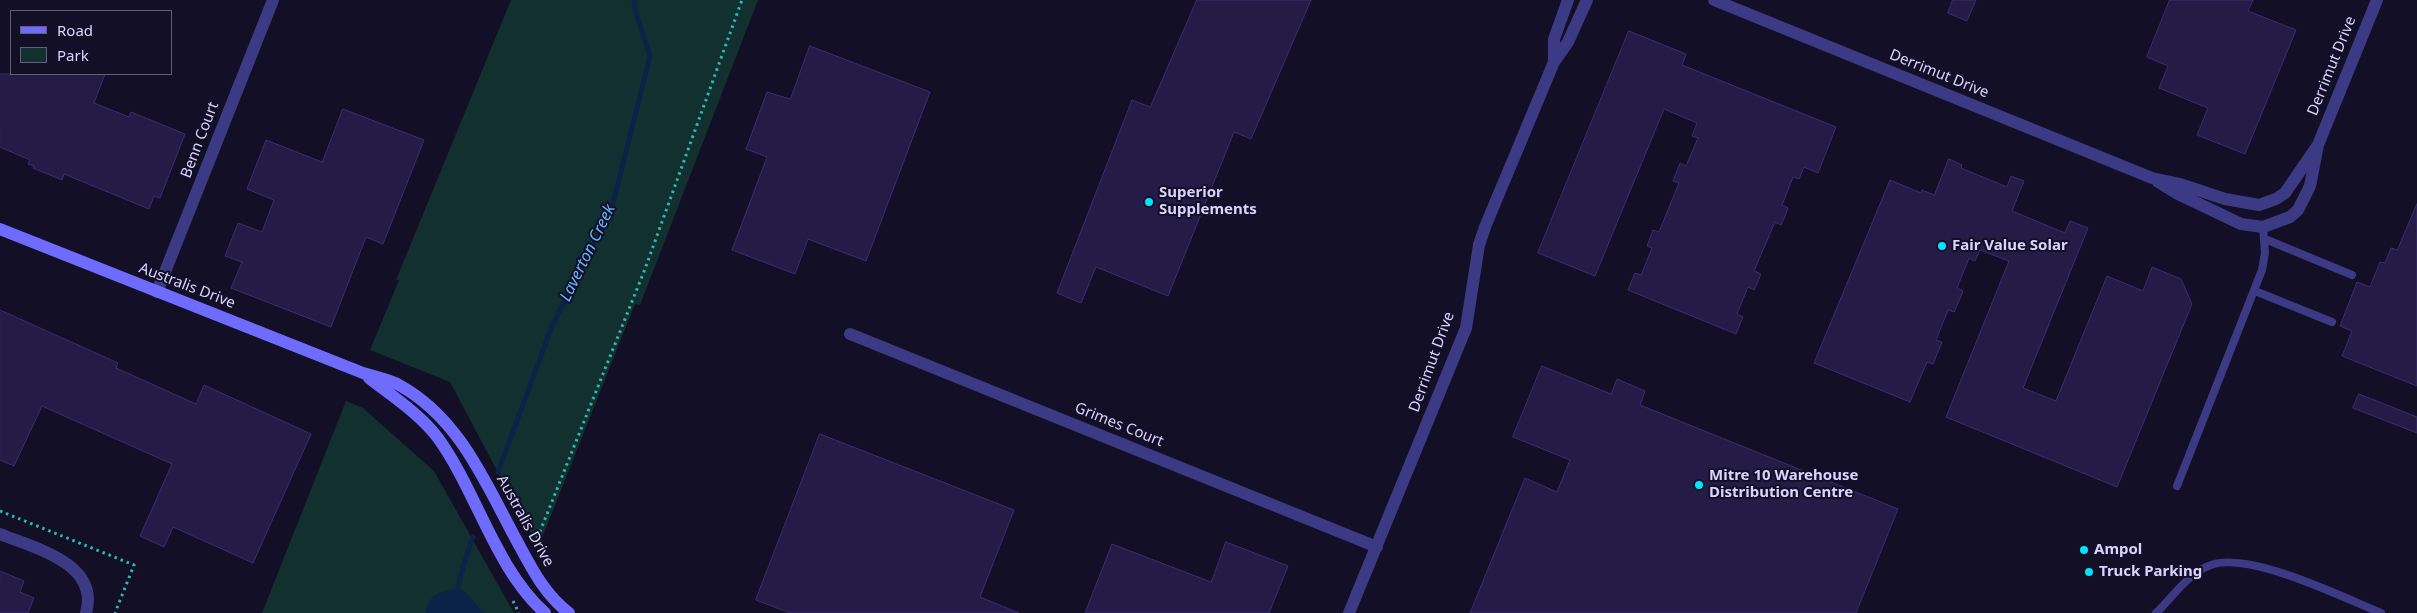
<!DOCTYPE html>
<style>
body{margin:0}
#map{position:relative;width:2417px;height:613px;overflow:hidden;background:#130f26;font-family:"Noto Sans",sans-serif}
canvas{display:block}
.legend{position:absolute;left:10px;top:10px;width:162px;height:65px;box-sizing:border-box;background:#130f26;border:1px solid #625e7d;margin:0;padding:6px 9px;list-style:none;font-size:15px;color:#d9d4ff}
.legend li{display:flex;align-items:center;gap:10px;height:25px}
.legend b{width:25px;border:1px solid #625e7d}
</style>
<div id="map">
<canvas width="2417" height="613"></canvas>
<ul class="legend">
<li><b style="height:6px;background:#6f6bff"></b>Road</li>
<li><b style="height:14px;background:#12302f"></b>Park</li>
</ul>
</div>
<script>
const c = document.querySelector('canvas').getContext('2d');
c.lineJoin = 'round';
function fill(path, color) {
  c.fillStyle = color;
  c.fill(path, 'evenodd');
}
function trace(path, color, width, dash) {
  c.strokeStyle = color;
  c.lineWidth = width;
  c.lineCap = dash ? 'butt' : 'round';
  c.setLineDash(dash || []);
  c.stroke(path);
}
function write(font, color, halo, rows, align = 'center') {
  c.font = font + ' "Noto Sans",sans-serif';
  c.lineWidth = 4;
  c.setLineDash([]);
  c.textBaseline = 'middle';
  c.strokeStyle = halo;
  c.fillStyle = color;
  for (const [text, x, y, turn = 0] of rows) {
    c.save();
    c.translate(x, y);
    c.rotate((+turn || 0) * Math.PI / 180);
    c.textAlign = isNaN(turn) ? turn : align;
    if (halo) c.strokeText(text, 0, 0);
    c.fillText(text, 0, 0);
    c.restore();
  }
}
fill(new Path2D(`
 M511,0H758L640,305L635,304L538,548L450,382L370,350L399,280H396Z
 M346,401L363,408L434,471L514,613H262Z`), '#12302f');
fill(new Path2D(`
 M457,588L464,591L484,613H425C431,593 438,593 457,588Z`), '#0c2248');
trace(new Path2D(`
 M498,472L552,326L611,211L650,56L634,6L635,0
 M456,595L464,563L473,537`), '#0c2248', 5);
const building = new Path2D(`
 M1197,0H1311L1251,139L1234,132L1168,296L1096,267L1081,303L1057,293L1132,100L1150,107Z
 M1953,0H1976L1967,21L1948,13Z
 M2170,0H2253L2248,11L2296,30L2245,154L2197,135L2208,108L2159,88L2168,66L2147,57Z
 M1629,31L1686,54L1682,65L1836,127L1818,173L1804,167L1799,179L1793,177L1782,205L1788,208L1785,216L1781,225L1775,222L1754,271L1761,274L1754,290L1748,287L1737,314L1743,317L1736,334L1628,290L1635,273L1641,275L1652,248L1647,246L1653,230L1659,232L1679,183L1673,181L1680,163L1686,166L1698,138L1692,136L1697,123L1664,109L1595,276L1538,253Z
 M810,46L930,92L866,261L808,239L795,274L732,250L767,157L746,149L767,92L790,99Z
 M0,74H105L94,103L129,117L131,112L185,134L160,198L154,196L149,209L64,174L62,180L33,168L34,166L28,164L30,160L0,147Z
 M343,109L424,140L383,244L366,237L331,327L231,288L242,262L225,256L238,223L262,232L274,200L247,189L266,140L322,162Z
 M1949,159L1962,165L1961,168L2007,187L2011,176L2024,181L2012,211L2065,233L2070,221L2088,228L2023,388L2056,401L2107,276L2143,291L2152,267L2181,279L2192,304L2117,487L1946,417L2009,261L1980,250L1975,261L1969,258L1957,288L1963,291L1959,301L1954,312L1948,310L1936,340L1942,342L1933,364L1927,362L1910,402L1814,363L1890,180L1921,193L1922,190L1934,195Z
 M2417,204V386L2342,356L2352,331L2340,326L2357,282L2370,287L2380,262L2385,263L2391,248L2397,250Z
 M0,310L118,363L116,368L196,404L204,385L311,434L253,563L173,527L164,547L140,536L172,464L42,406L14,466L0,460Z
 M1542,366L1611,394L1617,379L1645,391L1640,405L1898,509L1856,613H1470L1525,478L1557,492L1570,460L1513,437Z
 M2359,394L2417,417V433L2353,408Z
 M820,434L1014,510L980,597L1019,613H790L756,600Z
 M1226,542L1288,566L1269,613H1085L1112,544L1211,582Z
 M0,571L24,581L20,592L34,598L28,613H0Z`);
fill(building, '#241b47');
trace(building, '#3b2d73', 1);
trace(new Path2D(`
 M0,511L134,565L115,613
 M535,544L645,269L742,0
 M513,601L519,613`), '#2fb8b0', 3, [2.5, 4]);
trace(new Path2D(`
 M2265,239L2352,275
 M2255,291L2332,322
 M2177,486L2262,270L2265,253L2263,227
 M2156,613C2172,598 2189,572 2211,565C2249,551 2342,597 2381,613`), '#3d3a85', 8);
trace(new Path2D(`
 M1714,0L2152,178L2180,184L2225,199L2259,205L2276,199L2285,193L2318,145
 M1554,62V39L1568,0
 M2158,182L2176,193L2241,224L2263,227L2290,217L2298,210L2310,186L2318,145L2377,0
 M157,292L273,0
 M850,334L1377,547
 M0,534C34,548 100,563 86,613
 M1349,613L1466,328L1479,245L1485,227L1554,62L1568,42L1587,0`), '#3d3a85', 12);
trace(new Path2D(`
 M0,229L363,373C374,377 389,379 399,385C461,419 486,485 518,543C532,569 545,595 569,613
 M369,378C392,396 420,414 438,438C477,492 495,568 545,613`), '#6f6bff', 12);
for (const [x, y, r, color] of [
 [1149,202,5,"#00e5ff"],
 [1942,246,5,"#00e5ff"],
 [1699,485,5,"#00e5ff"],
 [2084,550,5,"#00e5ff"],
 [2089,572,5,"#00e5ff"]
]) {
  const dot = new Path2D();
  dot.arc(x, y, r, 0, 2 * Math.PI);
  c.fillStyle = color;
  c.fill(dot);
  trace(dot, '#130f26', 2);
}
write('15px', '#d9d4ff', '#130f26', [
 ["Derrimut Drive",2332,66,-68],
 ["Derrimut Drive",1939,74,22],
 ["Benn Court",200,140,-69],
 ["Australis Drive",187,286,21],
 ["Derrimut Drive",1432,362,-70],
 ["Grimes Court",1119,425,22],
 ["Australis Drive",525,521,61]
]);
write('bold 15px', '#d9d4ff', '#130f26', [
 ["Superior",1159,193],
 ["Supplements",1159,210],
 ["Fair Value Solar",1952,246],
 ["Mitre 10 Warehouse",1709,476],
 ["Distribution Centre",1709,493],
 ["Ampol",2094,550],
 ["Truck Parking",2099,572]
], 'left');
write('italic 16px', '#62b6ff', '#130f26', [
 ["Laverton Creek",588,253,-64]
]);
</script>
